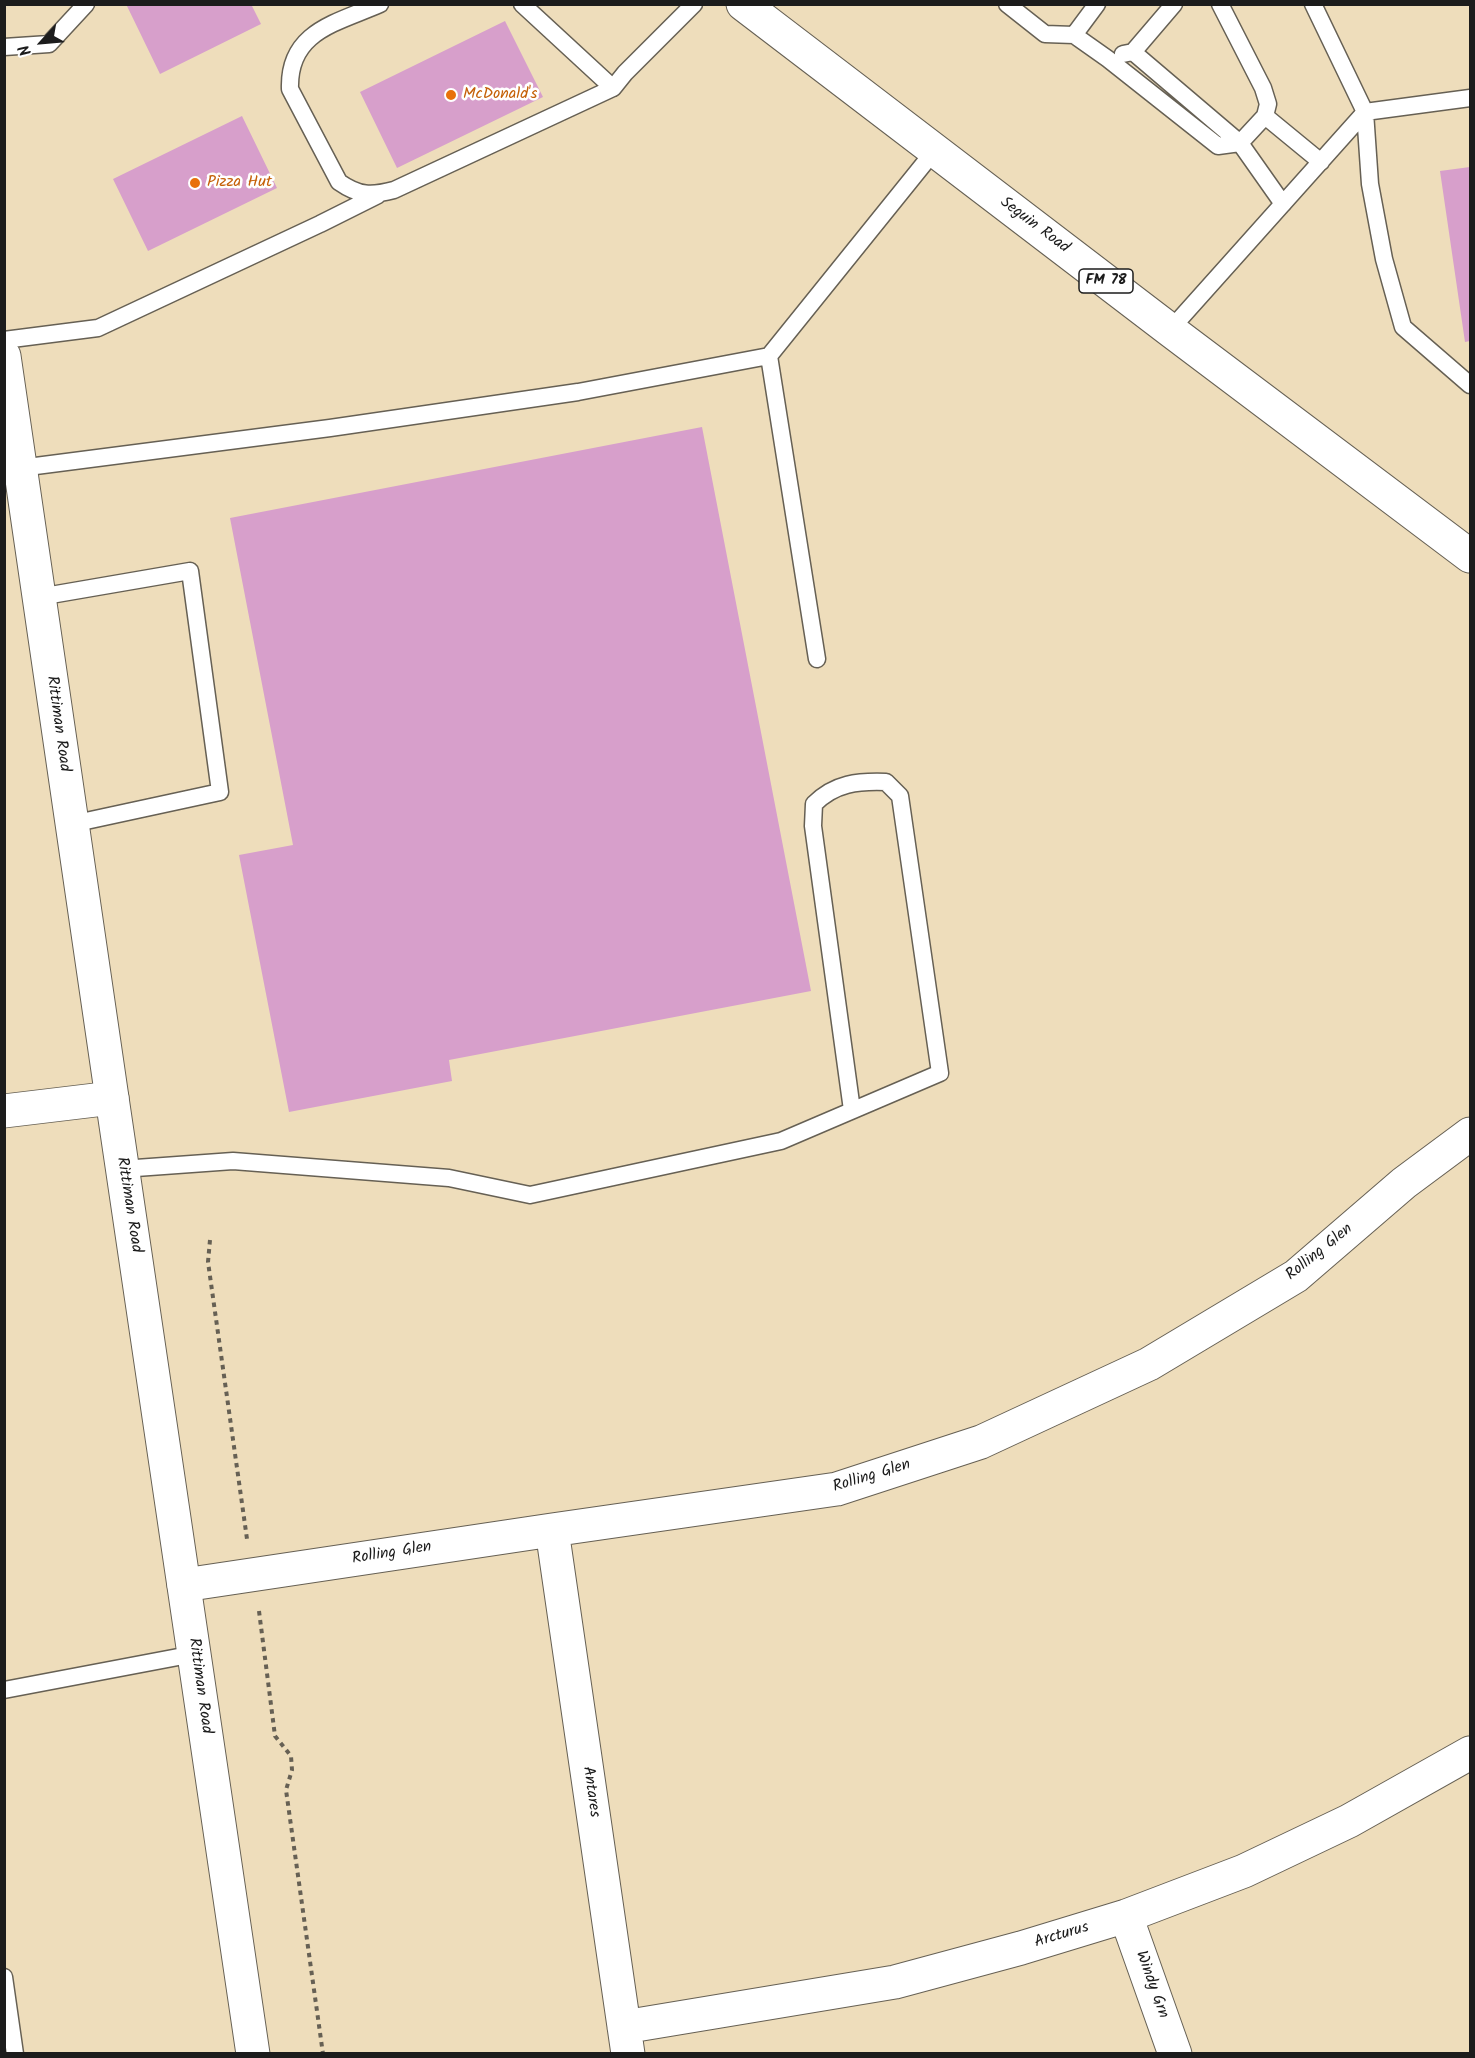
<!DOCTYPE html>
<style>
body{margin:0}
#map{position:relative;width:1475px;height:2058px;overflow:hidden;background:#edb;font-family:Kalam,sans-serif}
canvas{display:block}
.frame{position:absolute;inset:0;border:6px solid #1c1c1c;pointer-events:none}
.north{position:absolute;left:12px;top:12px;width:60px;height:60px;-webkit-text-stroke:4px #fff;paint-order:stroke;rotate:244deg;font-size:16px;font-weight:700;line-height:24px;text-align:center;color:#1c1c1c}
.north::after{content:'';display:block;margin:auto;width:21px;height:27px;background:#1c1c1c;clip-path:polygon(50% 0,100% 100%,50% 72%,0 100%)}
</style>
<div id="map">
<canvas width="1475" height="2058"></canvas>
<div class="frame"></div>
<div class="north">N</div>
</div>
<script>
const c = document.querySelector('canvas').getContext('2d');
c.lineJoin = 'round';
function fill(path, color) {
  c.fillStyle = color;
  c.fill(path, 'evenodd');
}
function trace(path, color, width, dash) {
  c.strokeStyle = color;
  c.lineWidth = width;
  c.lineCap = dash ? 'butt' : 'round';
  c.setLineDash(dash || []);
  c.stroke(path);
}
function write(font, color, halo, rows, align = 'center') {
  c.font = font + ' Kalam,sans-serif';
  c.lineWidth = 5;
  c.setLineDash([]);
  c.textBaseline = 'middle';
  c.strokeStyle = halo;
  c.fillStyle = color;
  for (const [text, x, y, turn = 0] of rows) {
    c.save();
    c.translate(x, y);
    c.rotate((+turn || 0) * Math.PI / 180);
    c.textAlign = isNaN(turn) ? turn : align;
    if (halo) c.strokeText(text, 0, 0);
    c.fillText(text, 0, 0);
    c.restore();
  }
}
fill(new Path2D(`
 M126,4H251L261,24L160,74Z
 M505,21L543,97L397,168L360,92Z
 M242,116L277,188L148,251L113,179Z
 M1470,167V341L1465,342L1440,171Z
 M702,427L811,991L449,1060L452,1081L289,1112L239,855L293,845L230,518Z`), '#d79fcb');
const service = new Path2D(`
 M380,4C337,23 288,31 290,89L339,182C359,196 371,196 394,190L613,88L625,73L694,4
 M522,4L613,88
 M1007,4L1045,34L1074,35L1108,59L1218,146L1240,143L1265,116L1268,104L1263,88L1220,4
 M1313,4L1365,112L1370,184L1384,259L1403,327L1470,385
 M1074,35L1097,4
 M4,47L49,44L86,4
 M1133,52L1240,143L1283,204
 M1123,54L1133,52L1174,4
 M1265,116L1321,162
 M1170,330L1365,112L1470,98
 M4,340L98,328L320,224L378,195
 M769,356L817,659
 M20,468L330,428L578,392L769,356L935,150
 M39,597L190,571L220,792L72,824
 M122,1169L233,1161L449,1178L530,1195L781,1141L940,1073L900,796L886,782C858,781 835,783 814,804L813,826L852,1110
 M4,1690L194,1654
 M4,1977L15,2054`);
const minor = new Path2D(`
 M4,1111L112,1098
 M552,1530L628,2054
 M184,1585L552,1530L837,1489L981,1442L1149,1364L1296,1276L1404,1183L1470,1134
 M1126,1916L1175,2054
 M624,2027L895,1982L1021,1948L1126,1916L1244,1871L1349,1821L1470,1753`);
const secondary = new Path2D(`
 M4,356L112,1098L253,2054`);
const primary = new Path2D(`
 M743,4L1170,330L1470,556`);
trace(service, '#666054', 19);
trace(minor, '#666054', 35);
trace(secondary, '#666054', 35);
trace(primary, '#666054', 35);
trace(new Path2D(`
 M210,1240L208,1262L247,1539
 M259,1611L275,1736L291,1756L292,1770L286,1790L323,2054`), '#666054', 4, [4.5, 4.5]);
trace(service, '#fff', 16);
trace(minor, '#fff', 33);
trace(secondary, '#fff', 33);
trace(primary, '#fff', 33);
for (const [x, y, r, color] of [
 [451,95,6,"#e8710a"],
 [195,183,6,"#e8710a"]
]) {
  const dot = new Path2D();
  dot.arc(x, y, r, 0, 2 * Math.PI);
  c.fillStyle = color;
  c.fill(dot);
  trace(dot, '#fff', 2);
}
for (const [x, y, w] of [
 [1106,281,54]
]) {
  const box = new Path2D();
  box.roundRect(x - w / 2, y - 12, w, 24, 4.5);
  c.fillStyle = '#fff';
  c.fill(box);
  trace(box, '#1c1c1c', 1.5);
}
write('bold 15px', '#1c1c1c', null, [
 ["FM 78",1106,281]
]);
write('16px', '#c56008', '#fff', [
 ["McDonald's",463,95],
 ["Pizza Hut",207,183]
], 'left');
write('16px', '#1c1c1c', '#fff', [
 ["Seguin Road",1034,226,37],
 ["Rittiman Road",57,724,82],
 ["Rittiman Road",128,1205,81],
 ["Rolling Glen",1320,1253,-39],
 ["Rolling Glen",872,1477,-17],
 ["Rolling Glen",392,1554,-9],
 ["Rittiman Road",199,1686,82],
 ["Antares",590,1792,82],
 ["Arcturus",1062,1936,-17],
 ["Windy Grn",1151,1985,70]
]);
</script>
